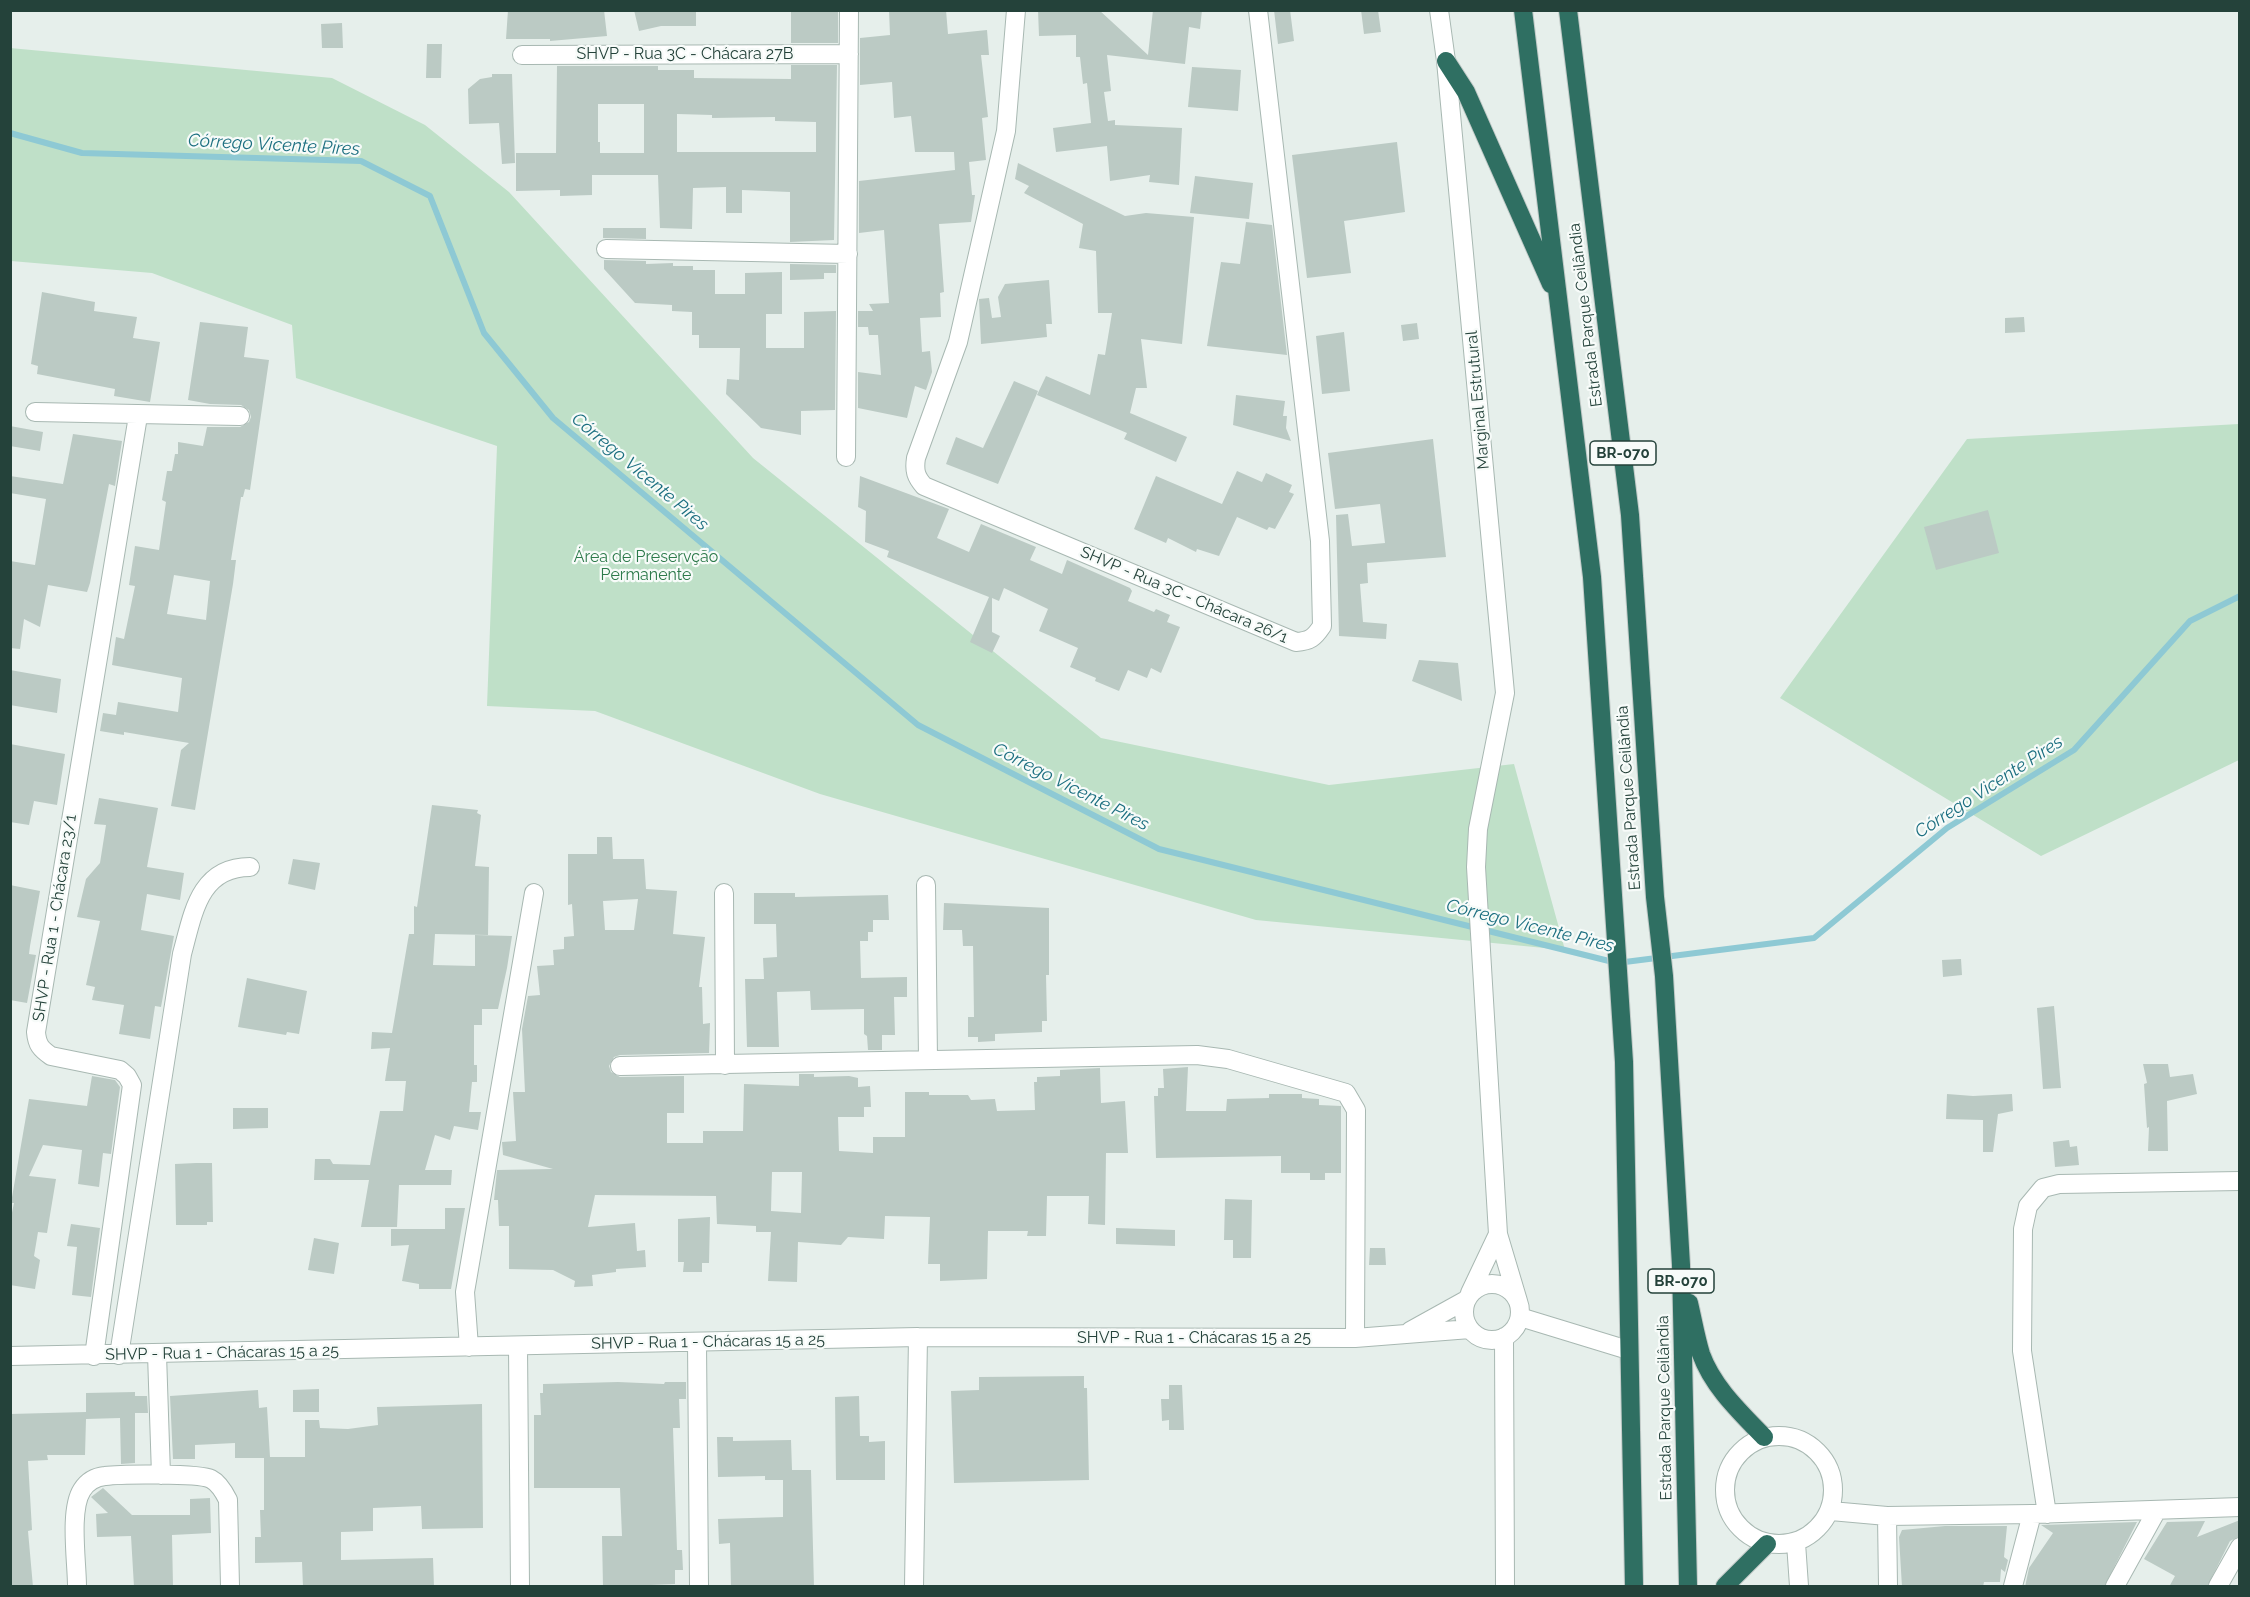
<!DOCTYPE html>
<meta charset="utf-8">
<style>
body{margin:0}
#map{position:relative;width:2250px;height:1597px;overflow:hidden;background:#e6efeb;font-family:Raleway,sans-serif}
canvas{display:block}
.frame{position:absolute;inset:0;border:12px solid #24423a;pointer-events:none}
</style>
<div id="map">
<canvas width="2250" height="1597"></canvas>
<div class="frame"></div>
</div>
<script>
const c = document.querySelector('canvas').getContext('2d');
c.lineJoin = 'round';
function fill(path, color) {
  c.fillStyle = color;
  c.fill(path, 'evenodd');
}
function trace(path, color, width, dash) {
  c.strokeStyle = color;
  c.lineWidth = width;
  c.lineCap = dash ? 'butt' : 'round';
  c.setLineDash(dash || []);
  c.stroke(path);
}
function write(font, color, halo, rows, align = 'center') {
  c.font = font + ' Raleway,sans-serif';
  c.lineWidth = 4.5;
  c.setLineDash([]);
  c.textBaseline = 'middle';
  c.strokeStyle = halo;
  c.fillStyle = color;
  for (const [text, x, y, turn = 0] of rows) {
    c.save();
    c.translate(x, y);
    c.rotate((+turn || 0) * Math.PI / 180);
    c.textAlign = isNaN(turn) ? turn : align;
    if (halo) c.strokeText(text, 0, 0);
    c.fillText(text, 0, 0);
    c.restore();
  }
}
fill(new Path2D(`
 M10,48L332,78L425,125L509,192L753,458L1101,738L1329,785L1514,764L1565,950L1256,920L820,794L595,711L487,706L497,446L296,378L292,325L152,273L11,261Z
 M2239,424V760L2041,856L1780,698L1967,439Z`), '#bfe0c8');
trace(new Path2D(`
 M10,133L82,153L361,161L430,196L484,333L553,418L918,725L1159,849L1617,963L1814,938L1947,828L2074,750L2190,621L2240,596`), '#8ec9d4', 6);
fill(new Path2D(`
 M508,10H604L607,36L550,41V39H506Z
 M634,10H696V26H661L639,31Z
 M791,10H838V43H791Z
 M889,10H946L948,34L987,30L989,55H981L988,117L982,118L986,160L969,162L972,195H975L971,222L939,224L944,292L940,293L941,317L920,318L922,352L930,351L932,372L926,390L915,386L907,418L858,408V372L881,375L878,335H869L868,327H858V311H873L869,304L889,303L884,230L859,233V181L955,170L954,152H915L911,116L894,118L892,82L860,85V38L890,35Z
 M1038,10H1099L1148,55L1153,10H1202L1200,29L1189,27L1185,64L1107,55L1111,91L1104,92L1108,121L1115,120V125L1182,128L1179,185L1149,182L1150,175L1110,181L1107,146L1056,152L1053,128L1091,123L1087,83L1083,84L1080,57H1076V35L1039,36Z
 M1274,10H1290L1294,41L1278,44Z
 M1361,10H1378L1381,32L1364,34Z
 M342,23L343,48H322L321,24Z
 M427,44H442L441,78H426Z
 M791,65H837L834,240L790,242V192L742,190V213H726V187L693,188L692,229L660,228L658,175H592V195L560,196V190L516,191V153H556L557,66H658V70H694V78L791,79ZM598,104H644V153H600V142H598ZM677,114L712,115V118L775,117V121L816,122V152H677Z
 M1192,67L1241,70L1238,111L1188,107Z
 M492,74H512L515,163L502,164L499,123L469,124L468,89L480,79L492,77Z
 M1397,142L1405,212L1344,221L1351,273L1307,278L1292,155Z
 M1018,163L1125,216L1146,213L1194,217L1182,344L1141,339L1147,388H1136L1130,413L1187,437L1176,462L1124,439L1127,433L1037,395L1046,376L1090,395L1098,354L1105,355L1112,313H1098L1096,251L1079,248L1083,224L1024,193L1029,186L1015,179Z
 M1195,176L1253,183L1249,219L1190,213Z
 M1246,222L1272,225L1287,355L1207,346L1221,262L1240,264Z
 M603,228H646V239L603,238Z
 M604,260L646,261V264L673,263V266H693V270H715V294H745V273L782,272V314H766V348H804V312L836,311L835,410L801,411V435L761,428L726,394L727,379L739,380L740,348H699V335H692V312L672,311V305L635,303L604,269Z
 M790,264L836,265V273H824V279L790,280Z
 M1049,280L1052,324H1046L1047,337L981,344L979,299L989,298L992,318L1001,317L998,297L1005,284Z
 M42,292L95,302L94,311L137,317L133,338L160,342L150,402L114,396L115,389L37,374L38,366L31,364Z
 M2024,317L2025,332L2005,333V318Z
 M200,322L248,327L244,357L269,360L250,490L245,489L243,497H241L231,560H236L233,584L195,810L171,806L181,750L189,743L124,732V735L100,731L103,713L116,715L118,702L178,712L182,678L112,665L116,637L124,639L135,586L129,585L135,546L159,550L166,502L162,500L167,471H172L175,454H178V442L203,446L207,427H240L249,422L251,417L249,410L241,405L210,404L188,400ZM174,575L210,581L206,620L167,614Z
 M1417,323L1419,339L1403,341L1401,325Z
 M1344,332L1350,391L1322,394L1316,336Z
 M1014,381L1038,391L998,484L946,464L956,437L983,448Z
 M1236,395L1285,401L1283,416H1287L1286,428L1291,441L1233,425Z
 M10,426L43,432L40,451L10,446Z
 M73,434L122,441L115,486L109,484L90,583L87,592L48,585L40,627L24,619L20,649L10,648V561L35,565L46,499L10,493V476L63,484Z
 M1433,439L1446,557L1367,563L1368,583L1360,584L1363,622L1387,624L1386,639L1339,636L1336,515L1348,514L1352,546L1385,543L1380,504L1335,509L1328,453Z
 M1237,471L1262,482L1266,473L1292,485L1289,492L1294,494L1275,529L1269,527L1267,530L1237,517L1219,556L1197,549L1196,552L1168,538L1166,543L1134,529L1156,476L1222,504Z
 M860,476L949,509L937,538L969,552L981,524L1036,547L1030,560L1062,574L1067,560L1130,588L1132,591L1128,601L1154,612L1156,609L1170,615L1167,622L1180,627L1161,673L1151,668L1147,678L1128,670L1119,691L1095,681L1096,678L1070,667L1078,648L1039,631L1048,609L1004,588L999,601L992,598V632L1000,636L992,653L970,642L989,597L887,557L889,551L865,542L866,511L858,507Z
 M1988,510L1999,553L1936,570L1924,527Z
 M1419,660L1458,663L1462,701L1412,681Z
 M10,670L61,679L57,713L10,705Z
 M10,744L65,754L57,805L34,801L29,825L10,822Z
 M99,798L158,808L147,867L184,873L180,900L147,894L141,930L174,936L161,1007L155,1006L150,1039L119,1034L124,1005L92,1000L95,987L86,985L100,921L77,917L86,879L100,863L106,825L94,824Z
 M432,805L478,810L477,813L481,815L475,866L489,867L488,935L435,934L433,965L475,966V935L512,936L507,968L498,1009H482V1025H474V1065H477V1082H472L469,1112H481L478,1130L454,1126L450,1140L435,1135L425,1170H452L451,1185H399L397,1227H361L369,1180H314L315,1159H330L333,1164L370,1165L380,1111H403L406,1081H385L390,1048L371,1049L372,1032L392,1033L409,934H414V906L417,907Z
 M597,837H612L613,859H644L646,889L677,891L673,934L705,937L699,987H702L703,1024L710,1023L709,1053L620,1055L614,1057L609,1066L611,1072L620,1077L684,1076V1113H667V1143H703V1131H743L744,1084L799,1086V1074H814V1077L849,1076L858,1078V1087L870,1086L871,1107H864V1117H838L839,1151L873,1153V1137H905V1092H929V1095H968L971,1100L995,1099L997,1111L1035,1110L1034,1082H1037V1077L1060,1076V1070L1100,1068L1101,1103L1125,1101L1128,1153H1106L1105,1225L1088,1224L1089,1196H1047L1046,1236H1027L1028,1231H988L987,1279L940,1281V1264H928L930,1217L885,1216L884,1239L848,1237L841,1245L798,1242L797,1282L768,1281L771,1232H756V1226L717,1224L716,1196L595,1195L588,1227L635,1223L637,1251L645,1250L646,1267L616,1269V1272L592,1275L593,1286L574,1287L575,1281L553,1270L509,1269V1226H499L498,1200H494L497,1170L553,1169L503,1155L502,1142L516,1141L513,1092H525L522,1029L528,996L540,995L537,966L554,965L553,950L564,949V937L574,936L572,904L568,905V854H597ZM638,899L634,930H605L603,901ZM772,1172H802L801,1213L771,1211Z
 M293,859L320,863L315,890L288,884Z
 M10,885L40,891L30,946L29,954L36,955L27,1003L10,1000Z
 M754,893H795V897L888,895L889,920H873V932H868V941H860L861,978L907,977V997H894L895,1035H882V1050H868L867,1036L864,1034V1009L811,1010L810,991L777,992L779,1047H747L745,979H764L763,958L777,957L776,924H754Z
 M944,903L1049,908V975H1046L1047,1021H1042V1032L995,1034V1041L978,1042V1037H968V1017H974L973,946H963L962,930H943Z
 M1961,959L1962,975L1943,977L1942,960Z
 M247,978L307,991L299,1034L287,1032L286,1035L238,1027Z
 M2054,1006L2061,1088L2043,1089L2037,1008Z
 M2143,1064H2168L2170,1077L2193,1074L2197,1094L2167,1101L2168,1151H2148L2149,1127L2147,1128L2144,1084L2147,1083Z
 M1188,1067L1186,1111H1226L1227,1099L1269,1098V1094H1302V1098L1319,1099V1105L1341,1106V1173H1325V1180H1310V1173H1281V1156L1156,1158L1154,1096H1158V1088H1164L1163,1069Z
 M92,1076L115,1080L120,1087L111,1154L103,1153L99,1187L78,1184L82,1150L43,1145L29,1176L56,1179L47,1233L38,1232L34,1256L40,1260L35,1289L10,1285V1222L14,1203H11L29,1099L87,1106Z
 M1947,1094L1973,1096L2012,1094L2013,1111L1998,1114L1993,1152H1983V1120L1946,1119Z
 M233,1108H268V1128L233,1129Z
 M2069,1140L2070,1147L2077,1146L2079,1165L2055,1167L2053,1142Z
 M196,1163H212L213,1222H207V1225H176L175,1164Z
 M1225,1199L1252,1200L1251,1258H1233V1240H1224Z
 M445,1208H465L451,1289H419V1284L402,1281L409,1245L391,1246V1229H445Z
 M710,1217L709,1263H702V1272H683L684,1262H678V1219Z
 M71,1224L100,1228L91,1297L72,1295L77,1247L67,1246Z
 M1116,1228L1175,1230V1246L1116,1244Z
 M314,1238L339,1243L334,1274L308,1270Z
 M1370,1248H1385L1386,1265H1369Z
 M1084,1376V1388H1087L1089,1480L954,1483L951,1391L979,1390V1377Z
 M618,1382L664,1384L665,1382H686V1399H679L680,1428H673L677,1550H682L683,1570H675V1584L603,1587L602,1536H622L620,1488H534V1415H541L540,1393H543V1384Z
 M1169,1385H1182L1184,1430H1169V1420L1162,1421L1161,1399H1169Z
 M319,1389V1412H293V1390Z
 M258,1390L259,1408L267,1407L270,1457H305V1420H319L320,1428L348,1429L378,1425L377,1407L482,1404L483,1528L422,1529L421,1506L373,1508V1531L341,1532V1560L433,1558L434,1587H303L302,1562L255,1563V1537H261L260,1510H264V1458H235V1443L195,1445V1459H173L170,1396Z
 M135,1392V1396H147L148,1413H135V1463L121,1464L120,1418L86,1419L85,1455H47L48,1460L28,1461L32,1530L28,1531L33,1587H10V1414L86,1412V1393Z
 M859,1396L860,1436H869V1442L885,1441V1480H836L835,1397Z
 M717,1437H733V1441L791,1440L792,1470H811L814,1587H731L730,1543L719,1544L718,1519L783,1517V1480H765V1476L718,1477Z
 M103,1488L132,1515H190V1499L210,1498L211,1533L172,1535L173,1587H134L131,1536L97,1537L96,1514L108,1513L91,1497Z
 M2240,1520V1536L2230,1541L2207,1587H2169L2175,1576L2144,1559L2167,1522L2205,1521L2197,1537Z
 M2137,1522L2104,1587H2025L2029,1568L2053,1533L2041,1525Z
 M1945,1526H2007L2004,1557L2008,1560L2005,1572L2001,1569L2000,1582H1984L1983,1587H1902L1899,1537L1902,1530Z`), '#bbcac4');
const minor = new Path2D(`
 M1016,10L1006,131L958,342L916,458C914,471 916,477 924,486L1296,642C1310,641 1314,638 1322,626L1320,541L1258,10
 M1439,10L1446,61L1505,693L1478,829L1476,867L1498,1234L1518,1301
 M522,55L849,54
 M606,249L848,254
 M35,412L240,416
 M846,457L849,10
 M926,885L928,1060
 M724,893L725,1065
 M620,1066L1197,1055L1228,1059L1346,1093L1356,1110L1355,1338
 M1464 1312a28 28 0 1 1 56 0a28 28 0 1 1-56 0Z
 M1470,1293L1498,1234
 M1520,1317L1628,1350
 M1410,1331L1466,1300
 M1504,1337L1505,1586
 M697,1342L699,1586
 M518,1346L520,1586
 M469,1347L465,1292L534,893
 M157,1354L161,1475
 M119,1355L182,954C193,914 199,867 250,867
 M10,1356L918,1337L1355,1338L1470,1329
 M94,1356L132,1085L127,1076L120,1070L51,1056C41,1049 37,1045 36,1032L138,416
 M1725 1490a54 54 0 1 1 108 0a54 54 0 1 1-108 0Z
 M1831,1511L1887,1516L2032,1514L2240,1507
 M2047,1514L2022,1351L2023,1229L2028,1206L2043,1188L2059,1184L2240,1181
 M1887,1516L1888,1586
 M1796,1543L1799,1586
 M77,1586C77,1562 69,1510 82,1490C87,1482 95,1477 105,1476C120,1474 199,1473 211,1479C219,1483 224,1492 228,1500L230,1586
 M914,1586L918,1337
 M2013,1586L2032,1514
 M2115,1586L2157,1510
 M2218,1586L2240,1547`);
const highway = new Path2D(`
 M1523,10L1592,577L1624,1062L1634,1586
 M1568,10L1630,515L1655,897L1664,976L1681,1265L1688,1586
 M1446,61L1466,92L1551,284
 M1689,1303C1693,1320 1696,1338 1701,1354C1713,1387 1740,1412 1764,1437
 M1725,1586L1767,1544`);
trace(minor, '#a8b8b2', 20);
trace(highway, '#c2cac8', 20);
trace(minor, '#fff', 18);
trace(highway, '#2f6f62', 18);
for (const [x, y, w] of [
 [1623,453,66],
 [1681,1281,66]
]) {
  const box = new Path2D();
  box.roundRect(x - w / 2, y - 12, w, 24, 4.5);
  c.fillStyle = '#f7fbf9';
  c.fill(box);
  trace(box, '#24423a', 1.5);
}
write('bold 15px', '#24423a', null, [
 ["BR-070",1623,453],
 ["BR-070",1681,1281]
]);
write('16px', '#24423a', '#f7fbf9', [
 ["SHVP - Rua 3C - Chácara 27B",685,54],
 ["Estrada Parque Ceilândia",1586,315,-97],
 ["Marginal Estrutural",1478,400,-95],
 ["SHVP - Rua 3C - Chácara 26/1",1184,595,23],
 ["Estrada Parque Ceilândia",1629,798,-94],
 ["SHVP - Rua 1 - Chácara 23/1",55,918,-81],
 ["SHVP - Rua 1 - Chácaras 15 a 25",1194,1338],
 ["SHVP - Rua 1 - Chácaras 15 a 25",708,1342,-1],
 ["SHVP - Rua 1 - Chácaras 15 a 25",222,1353,-1],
 ["Estrada Parque Ceilândia",1665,1408,-91]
]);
write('16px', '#2d7a4b', '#f7fbf9', [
 ["Área de Preservção",646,557],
 ["Permanente",646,575]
]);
write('italic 18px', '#1c6f80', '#f7fbf9', [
 ["Córrego Vicente Pires",274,145,3],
 ["Córrego Vicente Pires",640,472,40],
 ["Córrego Vicente Pires",1071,787,27],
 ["Córrego Vicente Pires",1989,787,-33],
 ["Córrego Vicente Pires",1530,926,14]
]);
</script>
